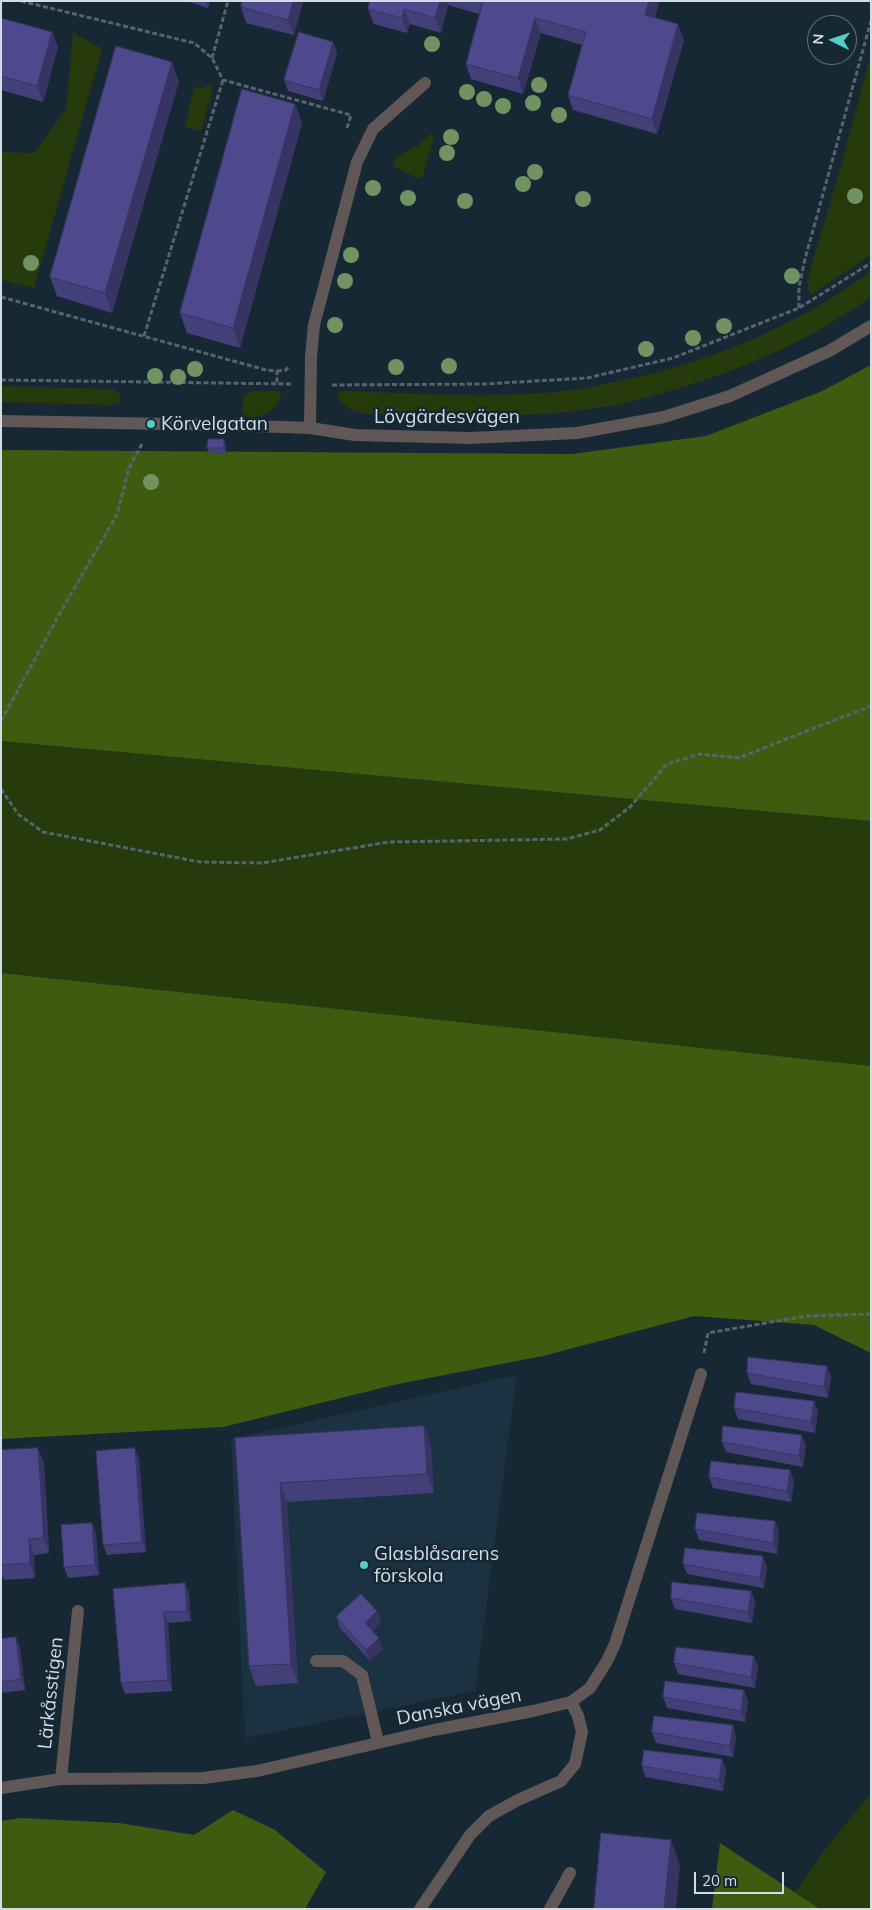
<!DOCTYPE html>
<meta charset="utf-8">
<style>
body{margin:0}
#map{position:relative;width:872px;height:1910px;overflow:hidden;background:#172835;font-family:Mulish,sans-serif}
canvas{display:block}
.frame{position:absolute;inset:0;border:2px solid #d1dce5;pointer-events:none}
.north{position:absolute;left:807px;top:15px;width:50px;height:50px;box-sizing:border-box;background:#172835;border:1px solid #61707b;border-radius:50%;rotate:274deg;font-size:14px;font-weight:700;line-height:20px;text-align:center;color:#d1dce5}
.north::after{content:'';display:block;margin:auto;width:18px;height:22px;background:#54cdc8;clip-path:polygon(50% 0,100% 100%,50% 72%,0 100%)}
.scale{position:absolute;left:694px;top:1872px;width:90px;height:22px;box-sizing:border-box;border:2px solid #d1dce5;border-top:0;padding-left:6px;font-size:15px;line-height:18px;white-space:nowrap;color:#d1dce5;-webkit-text-stroke:4px #172835;paint-order:stroke}
</style>
<div id="map">
<canvas width="872" height="1910"></canvas>
<div class="frame"></div>
<div class="north">N</div>
<div class="scale">20 m</div>
</div>
<script>
const c = document.querySelector('canvas').getContext('2d');
c.lineJoin = 'round';
function fill(path, color) {
  c.fillStyle = color;
  c.fill(path, 'evenodd');
}
function trace(path, color, width, dash) {
  c.strokeStyle = color;
  c.lineWidth = width;
  c.lineCap = dash ? 'butt' : 'round';
  c.setLineDash(dash || []);
  c.stroke(path);
}
function write(font, color, halo, rows, align = 'center') {
  c.font = font + ' Mulish,sans-serif';
  c.lineWidth = 5;
  c.setLineDash([]);
  c.textBaseline = 'middle';
  c.strokeStyle = halo;
  c.fillStyle = color;
  for (const [text, x, y, turn = 0] of rows) {
    c.save();
    c.translate(x, y);
    c.rotate((+turn || 0) * Math.PI / 180);
    c.textAlign = isNaN(turn) ? turn : align;
    if (halo) c.strokeText(text, 0, 0);
    c.fillText(text, 0, 0);
    c.restore();
  }
}
fill(new Path2D(`
 M517,1375L475,1691L245,1738L231,1439Z`), '#1b3243');
fill(new Path2D(`
 M73,32L102,49L34,288L1,280V152L34,153L66,109Z
 M871,53V255L810,295L807,282L813,260L842,163Z
 M209,85L213,88L201,131L185,127L194,87L202,88Z
 M432,134L434,136L423,176L420,178H416L395,167L393,163L396,158L401,154L419,145L429,135Z
 M871,271V297C809,341 740,371 666,392C646,398 625,404 604,407C541,417 476,418 412,415C398,414 363,416 352,410C345,407 340,401 337,394L341,391C417,393 496,400 572,390C584,389 597,385 609,383C706,364 791,330 871,271Z
 M1,386L112,389L120,394L121,403L111,405L1,402Z
 M254,391H278L281,392C281,410 261,419 246,417L242,412C243,401 242,392 254,391Z
 M1,741L871,821V1066L1,973Z
 M871,1793V1909H820L795,1892L824,1851Z`), '#263a0b');
fill(new Path2D(`
 M871,365V821L1,741V450L572,454L706,436L820,392Z
 M1,973L871,1066V1353L814,1325L694,1316L543,1356L398,1384L223,1427L1,1439Z
 M233,1810L275,1830L326,1872L305,1909H1V1821L21,1818L119,1823L194,1835Z
 M720,1843L820,1909H712Z`), '#3d5c10');
trace(new Path2D(`
 M21,1L194,43L212,58L223,80L351,115L347,128
 M212,58L228,1
 M1,297L266,370L277,371V384
 M799,308V287L805,259L871,21
 M144,336L223,80
 M277,371L286,370L289,366
 M1,380L291,384
 M332,385L484,384L587,378L673,358L799,308L871,263
 M1,721L65,604L117,515L129,468L142,444
 M1,789L18,814L43,832L200,862L262,863L389,842L567,839L600,830L630,807L667,764L700,754L738,758L871,706
 M704,1353L708,1333L806,1316L871,1314`), '#55646f', 3, [5, 2.5]);
trace(new Path2D(`
 M1,421L224,425L310,428L355,435L470,438L577,433L664,417L730,396L829,351L871,326
 M310,428L311,357L314,325L357,162L373,129L425,83
 M316,1661H343L362,1675L378,1742
 M61,1779L78,1611
 M1,1788L61,1779L203,1778L257,1771L434,1730L533,1711L571,1702L590,1688L607,1661L615,1644L701,1374
 M420,1909L470,1835L489,1816L518,1800L561,1781L575,1764L582,1732L578,1716L571,1702
 M550,1909L570,1873`), '#625757', 12);
c.fillStyle = '#719362';
for (const [x, y] of [
 [432,44],
 [539,85],
 [467,92],
 [484,99],
 [533,103],
 [503,106],
 [559,115],
 [451,137],
 [447,153],
 [535,172],
 [523,184],
 [373,188],
 [855,196],
 [408,198],
 [583,199],
 [465,201],
 [351,255],
 [31,263],
 [792,276],
 [345,281],
 [335,325],
 [724,326],
 [693,338],
 [646,349],
 [449,366],
 [396,367],
 [195,369],
 [155,376],
 [178,377],
 [151,482]
]) {
  c.beginPath();
  c.arc(x, y, 8, 0, 2 * Math.PI);
  c.fill();
}
fill(new Path2D(`
 M186,1H210L208,8Z
 M242,1H303L294,35L246,23L241,7Z
 M370,1H659L655,18L684,40L657,134L573,110L568,95L582,45L541,33L523,94L471,79L466,64L479,14L448,5L441,33L410,24L407,33L374,24L368,9Z
 M1,18L52,32L58,47L43,102L1,90Z
 M333,42L337,53L323,101L288,91L284,80Z
 M179,81L112,313L57,296L50,277Z
 M295,104L302,123L240,348L187,333L180,313Z
 M226,445V454L209,453L207,448Z
 M747,1373L831,1376L828,1398L751,1384Z
 M734,1408L818,1411L815,1433L738,1419Z
 M424,1426L431,1446L434,1493L287,1502L298,1683L256,1686L249,1666L235,1438Z
 M722,1442L806,1445L803,1467L726,1452Z
 M1,1450L44,1463L49,1553L34,1555L35,1578L4,1580L1,1573Z
 M139,1459L146,1552L107,1555L103,1545Z
 M709,1477L794,1481L791,1502L713,1488Z
 M775,1521L779,1532L777,1554L699,1540L695,1529Z
 M92,1523L96,1534L99,1575L68,1578L64,1567Z
 M683,1564L767,1567L764,1588L687,1574Z
 M185,1583L189,1594L191,1621L168,1623L172,1691L125,1694L121,1683L113,1589Z
 M751,1591L755,1601L752,1623L675,1609L671,1598Z
 M377,1611L381,1622L372,1631L383,1649L370,1661L340,1628L336,1617Z
 M1,1639L20,1648L25,1690L1,1693Z
 M674,1663L758,1666L755,1688L678,1674Z
 M663,1697L748,1700L745,1722L667,1708Z
 M652,1732L736,1736L733,1757L656,1743Z
 M722,1759L726,1770L723,1791L645,1777L642,1766Z`), '#433f78');
fill(new Path2D(`
 M206,1H210L208,8Z
 M293,1H303L294,35L288,20Z
 M440,1H447L448,5L441,33L435,18Z
 M649,1H659L651,31L645,15Z
 M404,9L410,24L407,33L402,18Z
 M535,18L541,33L523,94L518,78Z
 M678,24L684,40L657,134L652,119Z
 M52,32L58,47L43,102L37,86Z
 M333,42L337,53L323,101L319,90Z
 M172,62L179,81L112,313L105,293Z
 M295,104L302,123L240,348L233,328Z
 M224,439L226,445V454L224,448Z
 M827,1366L831,1376L828,1398L824,1387Z
 M814,1401L818,1411L815,1433L811,1422Z
 M424,1426L431,1446L434,1493L427,1474Z
 M802,1435L806,1445L803,1467L799,1456Z
 M38,1448L44,1463L49,1553L44,1538Z
 M135,1448L139,1459L146,1552L142,1542Z
 M790,1470L794,1481L791,1502L787,1491Z
 M280,1483L287,1502L298,1683L291,1664Z
 M775,1521L779,1532L777,1554L773,1543Z
 M92,1523L96,1534L99,1575L95,1565Z
 M29,1539L34,1555L35,1578L30,1563Z
 M763,1556L767,1567L764,1588L760,1578Z
 M185,1583L189,1594L191,1621L187,1611Z
 M751,1591L755,1601L752,1623L748,1612Z
 M377,1611L381,1622L369,1634L365,1623Z
 M164,1612L168,1623L172,1691L168,1680Z
 M16,1637L20,1648L25,1690L21,1679Z
 M379,1638L383,1649L370,1661L366,1650Z
 M754,1656L758,1666L755,1688L751,1677Z
 M744,1690L748,1700L745,1722L741,1711Z
 M733,1725L736,1736L733,1757L730,1746Z
 M722,1759L726,1770L723,1791L719,1780Z
 M671,1840L680,1865L676,1909H664Z`), '#373362');
const building = new Path2D(`
 M242,1H293L288,20L241,7Z
 M370,1H440L435,18L404,9L402,18L368,9Z
 M482,1H649L645,15L678,24L652,119L568,95L586,32L535,18L518,78L466,64L483,2Z
 M1,18L52,32L37,86L1,76Z
 M299,32L333,42L319,90L284,80Z
 M116,46L172,62L105,293L50,277Z
 M242,89L295,104L233,328L180,313Z
 M208,439H224V448H207Z
 M748,1357L827,1366L824,1387L747,1373Z
 M736,1392L814,1401L811,1422L734,1408Z
 M424,1426L427,1474L280,1483L291,1664L249,1666L235,1438Z
 M723,1426L802,1435L799,1456L722,1442Z
 M38,1448L44,1538L29,1539L30,1563L1,1565V1450Z
 M135,1448L142,1542L103,1545L96,1451Z
 M711,1461L790,1470L787,1491L709,1477Z
 M697,1513L775,1521L773,1543L695,1529Z
 M92,1523L95,1565L64,1567L61,1525Z
 M685,1548L763,1556L760,1578L683,1564Z
 M672,1582L751,1591L748,1612L671,1598Z
 M185,1583L187,1611L164,1612L168,1680L121,1683L113,1589Z
 M361,1594L377,1611L365,1623L379,1638L366,1650L336,1617Z
 M16,1637L21,1679L1,1682V1639Z
 M676,1647L754,1656L751,1677L674,1663Z
 M665,1681L744,1690L741,1711L663,1697Z
 M654,1716L733,1725L730,1746L652,1732Z
 M644,1750L722,1759L719,1780L642,1766Z
 M601,1833L671,1840L664,1909H594Z`);
fill(building, '#4e498c');
trace(building, '#373362', 1);
for (const [x, y, r, color] of [
 [151,424,5,"#54cdc8"],
 [364,1565,5,"#54cdc8"]
]) {
  const dot = new Path2D();
  dot.arc(x, y, r, 0, 2 * Math.PI);
  c.fillStyle = color;
  c.fill(dot);
  trace(dot, '#172835', 2);
}
write('19px', '#d1dce5', '#172835', [
 ["Lövgärdesvägen",447,417],
 ["Lärkåsstigen",51,1693,-84],
 ["Danska vägen",459,1707,-11]
]);
write('19px', '#d1dce5', '#172835', [
 ["Körvelgatan",161,424],
 ["Glasblåsarens",374,1554],
 ["förskola",374,1576]
], 'left');
</script>
